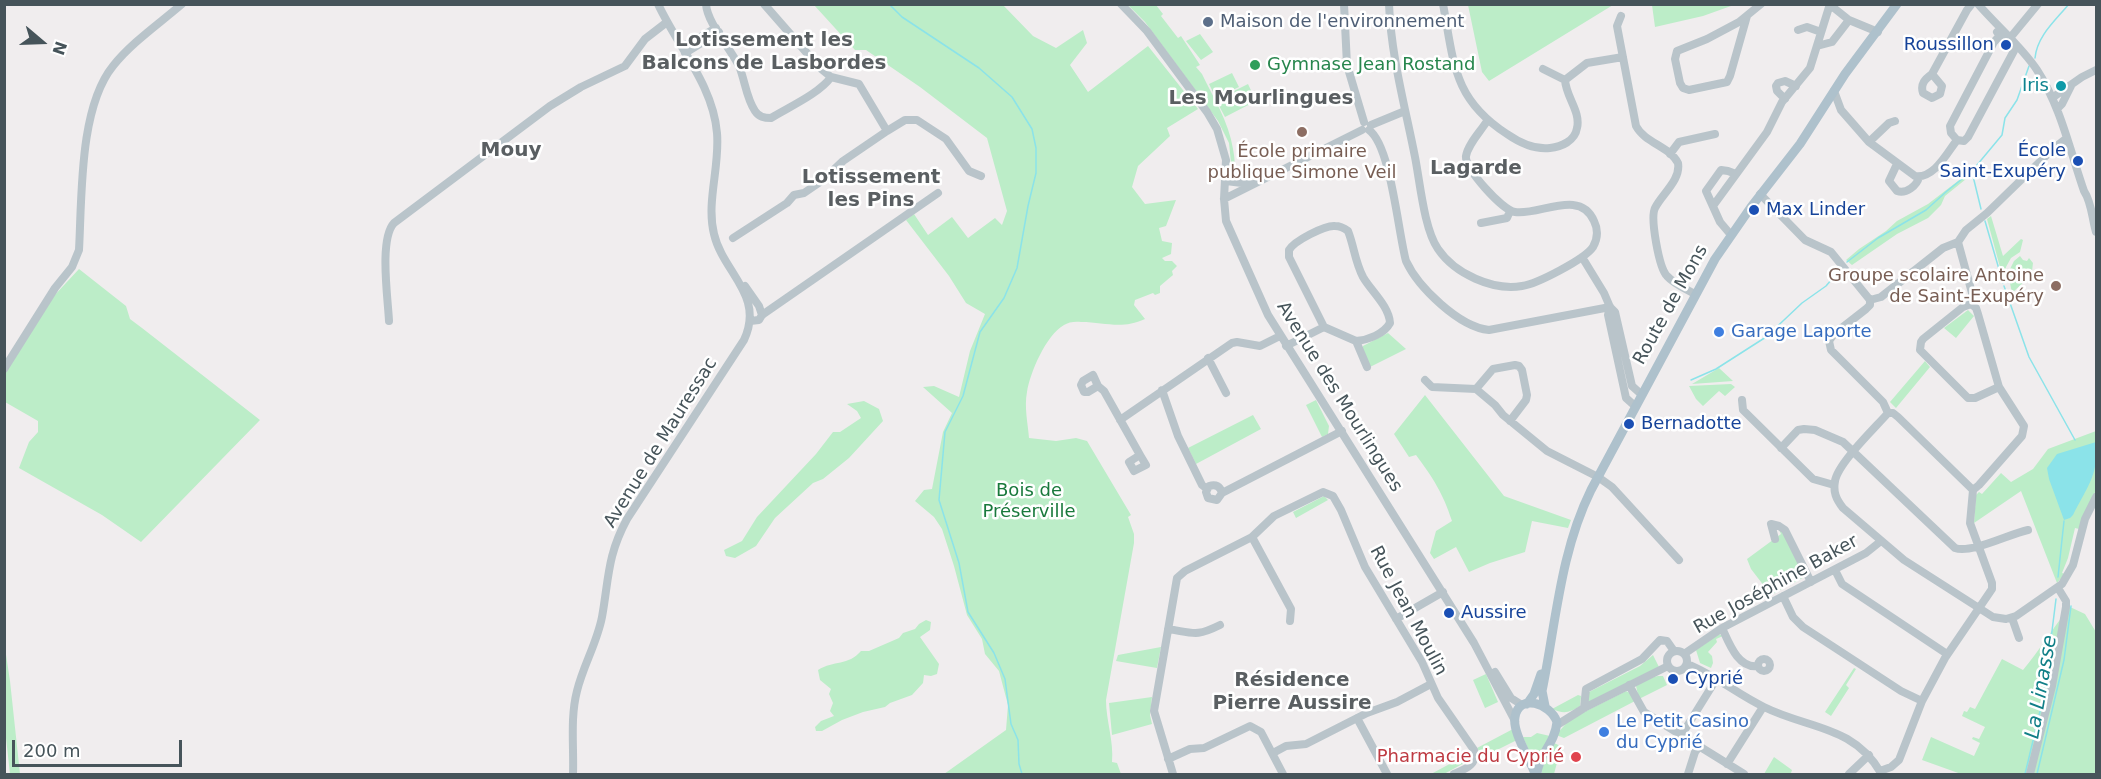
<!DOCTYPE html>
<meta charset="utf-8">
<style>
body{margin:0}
#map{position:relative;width:2101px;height:779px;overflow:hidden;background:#f0edee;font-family:"DejaVu Sans",sans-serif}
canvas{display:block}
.frame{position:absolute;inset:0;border:6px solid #46545a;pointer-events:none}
.north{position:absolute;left:12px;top:12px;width:60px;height:60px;-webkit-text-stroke:4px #fff;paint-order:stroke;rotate:109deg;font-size:16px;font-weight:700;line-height:24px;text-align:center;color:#46545a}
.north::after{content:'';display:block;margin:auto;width:21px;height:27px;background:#46545a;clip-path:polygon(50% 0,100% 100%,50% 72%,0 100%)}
.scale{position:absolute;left:12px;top:740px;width:170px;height:27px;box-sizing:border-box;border:3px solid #46545a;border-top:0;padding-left:8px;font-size:18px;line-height:21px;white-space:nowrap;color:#46545a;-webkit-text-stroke:4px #fff;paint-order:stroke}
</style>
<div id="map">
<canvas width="2101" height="779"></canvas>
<div class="frame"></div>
<div class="north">N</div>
<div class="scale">200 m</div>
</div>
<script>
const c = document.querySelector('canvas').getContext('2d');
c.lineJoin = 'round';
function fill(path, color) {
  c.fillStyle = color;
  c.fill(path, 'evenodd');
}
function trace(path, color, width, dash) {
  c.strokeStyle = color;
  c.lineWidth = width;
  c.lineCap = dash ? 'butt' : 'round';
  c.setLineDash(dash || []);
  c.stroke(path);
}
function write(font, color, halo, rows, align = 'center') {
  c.font = font + ' "DejaVu Sans",sans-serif';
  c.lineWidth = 5;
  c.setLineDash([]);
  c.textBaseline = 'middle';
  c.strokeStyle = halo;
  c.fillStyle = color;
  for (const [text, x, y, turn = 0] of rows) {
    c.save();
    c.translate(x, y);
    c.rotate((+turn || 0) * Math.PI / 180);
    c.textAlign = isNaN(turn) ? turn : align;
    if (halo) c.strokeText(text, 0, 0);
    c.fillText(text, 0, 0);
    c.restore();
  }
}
fill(new Path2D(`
 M1731,4V6L1703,16L1655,27L1652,5Z
 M814,5H1003L1033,36L1056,48L1083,30L1087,43L1070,65L1088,92L1148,46L1198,109L1167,128L1170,136L1138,166L1132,187L1145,204L1176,200L1166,226L1159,228L1162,241L1172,243L1171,254L1162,258L1165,261H1172L1177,266L1172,271L1173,275L1160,286V293L1155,295L1153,293L1135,300L1134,305L1145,319C1121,330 1105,322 1081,322C1076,321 1068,322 1064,325C1046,335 1030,373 1027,392C1024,407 1028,424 1029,438L1056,441L1076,438L1087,441L1131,515L1128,517L1134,534V543L1106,700C1106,721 1114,741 1112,762L1117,763L1121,774H944L1006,730L1008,705L999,671L985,654L982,639L967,615L954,566L942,529L934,517L915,501L924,490L932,489L943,432L952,413L923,387L934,386L959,397L970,351L985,314L966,303L949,276L906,220L914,214L928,235L952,217L968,238L995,218L1002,225L1007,211L987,138L920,87L866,50H855Z
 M1128,5H1156L1163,14L1161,16L1178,38L1181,36L1200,65L1196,67L1202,74C1213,97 1229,122 1233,149C1235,158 1235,168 1235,178L1232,172L1229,143L1218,121L1145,22Z
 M1468,5V4L1613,5L1489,81L1482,72Z
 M1200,34L1213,52L1201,60L1186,41Z
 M1232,73L1239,87L1216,98L1209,84Z
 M1248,84L1256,101L1225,117L1216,100Z
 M1967,174L1971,175L1945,196L1941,205L1928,218L1897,234L1852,265L1846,260L1859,249L1886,231L1897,221L1928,204Z
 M1991,216L2003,256L2021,239L2023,240L2020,252L2011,258L2006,267L2004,282L1987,219Z
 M2020,256L2023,260L2027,261L2029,258L2033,263L2031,279L2026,280L2012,293L2008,273L2014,261Z
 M79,269L126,306L130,319L142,328L260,420L141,542L102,515L19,468L29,442L38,432V421L5,402V373L52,298Z
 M1968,310L1974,316L1956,338L1944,328Z
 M1388,333L1406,349L1370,367L1362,349L1363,346Z
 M1925,361L1930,367L1896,408L1890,402Z
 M1719,368L1733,381L1692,384Z
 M1731,384L1735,387L1725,396L1719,391L1703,406L1696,399L1689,386Z
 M1425,395L1504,496L1571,520L1568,528L1532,521L1525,552L1490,563L1469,572L1456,547L1434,559L1430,553L1436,531L1452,521C1443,493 1433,478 1416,455L1409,457L1394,434Z
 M1316,400L1329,426L1328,434L1322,437L1306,405Z
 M864,401L879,409L883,421L849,458L823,479L813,483L775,518L756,546L735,558L726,556L724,550L742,541L757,517L816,454L833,432H840L861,418L857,411L847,404Z
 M1253,415L1261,429L1196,464L1188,448Z
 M2096,431V490L2079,529L2075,528L2068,558L2062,573L2065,574L2057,583L2021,491L1974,523L1976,495L1979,492L1982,494L2001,473L2011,482L2033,469L2048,449Z
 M1324,496L1328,500L1296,518L1293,512Z
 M1779,530H1781L1806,576L1771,595L1751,569L1747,559L1781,534Z
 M2070,607L2085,614L2096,632V774H1961L1922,760L1931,737L1974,756L1980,743L1972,739L1973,737L1979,739L1985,727L1962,716L1964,711L1967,712L1970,707L1975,709L2002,659L2023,670C2040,650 2053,627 2070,607Z
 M926,620L931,622L930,630L920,637L939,664L937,674L931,676L924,675L923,683L912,695L890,703L885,707L863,712L842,720L822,731H816L815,727L821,721L834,716L830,711L833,703L829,694L831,689L820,680L818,670C834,660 848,666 861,651H869L899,638L903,633L915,629L919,624Z
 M1719,634L1723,636L1716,639L1717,642L1708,652L1712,656L1713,663L1711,668L1700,663L1696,650Z
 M1161,647L1157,668L1116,661L1118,655Z
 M5,648L10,681L20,774H10L4,720Z
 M1653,655L1659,667L1586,704L1587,693L1640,666Z
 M1854,668L1856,669L1846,685L1849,688L1831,716L1825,712Z
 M1486,674L1498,702L1485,708L1473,680Z
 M1658,676H1663L1667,685L1639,699L1636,686L1650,678Z
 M1626,691L1630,693L1635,701L1564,738L1556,735L1570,719Z
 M1578,695L1581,696L1580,706C1570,713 1563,714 1552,709Z
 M1152,697L1150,715L1152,724L1112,735L1109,703Z
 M1513,729L1517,740L1483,757L1477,748Z
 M1537,733L1550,736L1542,752L1530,753L1523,737H1531Z
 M1554,743L1563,747V755H1559L1554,774H1542V768Z
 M1470,753L1468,761L1444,774H1431Z
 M1774,757L1792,770L1791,773L1793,774H1764Z`), '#bcedc8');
fill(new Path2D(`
 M2096,442C2099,475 2087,487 2073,515L2070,518L2064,520L2049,479L2047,468L2057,454Z`), '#8be3e9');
trace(new Path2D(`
 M889,4L902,17L979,68L1012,97L1032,129L1036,148V173L1028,206L1017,268L1004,298L980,332L963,396L945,432L939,500L959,563L968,612L994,653L1005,679L1011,724L1018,740L1019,764L1022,774
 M2035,58C2037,36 2055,21 2069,4
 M1972,172L1981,209
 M1985,221L2003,283
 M1847,262L1878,238L1926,210L1947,191L1972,171L2002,135L2005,118L2017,100L2029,66
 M2004,286L2029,357L2075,440
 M1691,380L1716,369L1766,337L1802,303L1826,286L1838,272
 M2058,577L2064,521
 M2025,774L2044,695L2056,599
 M2037,774L2064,660L2071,606`), '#8be3e9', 1.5);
trace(new Path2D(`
 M706,4C707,23 731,49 739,66C745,80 746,98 755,111C759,117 764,118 771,118C789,107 820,93 831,77L820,68L764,4
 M1121,4L1147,31L1207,112L1217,129L1226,160L1224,199L1226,221L1268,315L1474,643L1515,721
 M1344,4L1347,65L1364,122
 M1389,4C1391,56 1405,106 1415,157C1420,182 1424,229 1438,249C1455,274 1493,291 1522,286C1537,284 1585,259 1593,247C1598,238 1598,229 1594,221C1580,188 1539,216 1515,212C1502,210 1464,168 1466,156C1468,144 1481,131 1487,121
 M1443,4C1454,63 1453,99 1507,134C1520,143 1534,150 1550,148C1561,147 1575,141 1577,128C1581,112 1566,97 1565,80L1587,63L1623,57
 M1829,4L1849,20L1878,32
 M1978,4C1996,25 2023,48 2037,70C2061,107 2070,151 2084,191C2092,203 2092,219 2096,232
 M1621,16L1617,26L1636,126C1645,143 1669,146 1678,163C1681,180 1662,194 1655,208C1650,218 1659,268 1667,276C1674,284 1686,289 1695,294
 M1747,16L1730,76L1727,82L1689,90L1683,88L1680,83L1675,59L1677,51L1707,39L1739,22L1761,4
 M1798,30L1807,27L1821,32
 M1997,32L2008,44L2016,47
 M2003,32L1994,42L1950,126L1951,133L1957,140L1964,141L1968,137L2016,47
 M2010,38L2038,4
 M681,46L690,43L716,28
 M1817,46L1832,42L1849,20
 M685,53L719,32
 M1543,69L1565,80
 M1932,74L1942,86L1940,94L1932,98L1923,93C1920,84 1925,79 1932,74L1967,10L1971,5
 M831,77L859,84L887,131L905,120H917L946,139L969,171L981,176
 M1834,91L1841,110L1869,142L1915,176C1934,179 1947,153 1957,140
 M2052,98L2082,77L2096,70
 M1785,99L1777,91L1776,86L1778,83L1785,81L1796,86
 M2057,109L2062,104L2071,86
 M1371,125L1405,111
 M1369,130C1391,146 1398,232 1406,261C1418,287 1459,327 1489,330L1610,307
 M1869,142L1889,123L1895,121
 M1670,154L1679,142L1715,134
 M1897,164L1889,181L1897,191C1906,194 1917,186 1919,177
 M1226,181L1250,184
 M1760,194L1805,240L1831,252L1870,300
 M1224,199L1362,130
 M1713,206L1767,132L1782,102L1810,68L1830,4
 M1481,223L1507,218L1510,211
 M1731,235L1720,222L1706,191L1721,170L1728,171L1736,174
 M733,238L787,203L794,195L804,193L823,180L843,161L887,131
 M1958,242L1972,293L1971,304L1976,308L1978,314L1999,387L2024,426L2022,436L1979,485L1973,490
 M1582,257L1604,293L1610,307L1615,312L1632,386L1641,394
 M745,286L759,306L762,315
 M1971,304L1963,307L1923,339L1921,342L1920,350L1968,398H1975L1999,387
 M1610,307L1608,315L1626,398L1635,406
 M389,321C388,299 379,239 394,223L550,106L581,87L625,66L645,39L667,22
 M750,321L759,320L762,315L938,193
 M1356,341L1367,367
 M1286,346L1324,327L1356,341C1368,340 1384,334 1390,323C1389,306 1371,291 1363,277C1355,262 1354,246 1348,231C1344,228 1340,226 1335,226C1325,225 1294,241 1289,250V257L1324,327
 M1208,358L1226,393
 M4,369L55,288L72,267L79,250C82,197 79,108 113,66C131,43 160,23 182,4
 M1425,380L1432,387L1476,389L1495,405L1503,415L1547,451L1598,477L1612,487L1679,560
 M1098,386L1088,392H1084L1081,385L1083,381L1093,375L1098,386L1104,391L1140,455L1129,462L1134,471L1146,465L1140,455
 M1476,389L1493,369L1515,365L1519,366L1522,370L1527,395L1526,400L1510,421
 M1162,390L1178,436L1202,485L1207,489
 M1742,400L1743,410L1813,479L1834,485
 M1888,413C1875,428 1838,463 1835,481C1833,492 1836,499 1843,508L1904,560L1993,617L2006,619L2016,616L2062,584L2073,565L2085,519L2096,497
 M1120,420L1232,343L1237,342L1260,346L1280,336
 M1781,448L1798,430L1804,429L1815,430L1843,442L1955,548C1971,554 2009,534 2028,530
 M1973,490L1898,417L1893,413H1888L1883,402L1831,350L1829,341L1834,334L1866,309L1870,305V300L1881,297L1943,248L1958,242L1966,230L1987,213L2053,149L2067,138
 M1222,493C1220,486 1216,484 1209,486L1206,492L1208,498L1217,500L1222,493L1342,431
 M1252,537L1291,609L1290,621
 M1775,539L1771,524L1779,526L1785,530L1811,582
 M1835,570L1842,584L1947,654
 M1783,596L1793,617L1803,627L1901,691L1922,701
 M2012,618L2019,638
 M1396,619L1443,592
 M1722,628C1729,643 1738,669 1758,666
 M1168,629C1194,633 1196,637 1220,625
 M1667 661a10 10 0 1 1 20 0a10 10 0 1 1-20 0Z
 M1684,654L1722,628L1866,553L1881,541
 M1758 665a6 6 0 1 1 12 0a6 6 0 1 1-12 0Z
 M1687,664C1715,675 1737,694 1764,707C1808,729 1853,725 1881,773
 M1495,672L1511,698L1522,705
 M1629,685L1644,712L1744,774
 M1584,708L1586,689L1642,659L1660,640L1667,641L1674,651
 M1357,718L1387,774
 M1557,725L1584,708L1668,666
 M1681,736L1717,678
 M1273,753L1286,746L1306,744L1367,713L1397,702L1431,684
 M1168,759L1190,749L1204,748L1250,726L1261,732L1283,774
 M1727,764L1763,707
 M1880,771L1891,767L1899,760L1922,701L1945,658L1992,589V583L1970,523L1973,490
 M573,774C574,747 570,718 577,691C583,666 597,643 602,617C609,578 607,556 627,519L744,340C765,295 723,273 714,234C706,202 720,167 717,133C713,85 678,47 658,4
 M1173,774L1154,711L1177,578L1185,571L1252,537L1274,516L1323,492L1333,496L1341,510L1365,567L1422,662L1438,698L1474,750C1478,765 1465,769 1454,774
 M1688,774L1695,752L1699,747
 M1849,774L1869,755
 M2030,774L2052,686L2066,607V601L2058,588`), '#b9c4ca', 8);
trace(new Path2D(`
 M1527,704L1534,694L1541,674
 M1545,706L1542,691C1556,623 1560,553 1591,490L1715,259L1751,207L1800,144L1845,74L1897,4
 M1535,774C1530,759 1512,732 1515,717C1519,693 1550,703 1557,722C1555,744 1538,755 1537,774`), '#aec1cc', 9);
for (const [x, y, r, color] of [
 [1208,22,6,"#5c6f8a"],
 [2006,45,6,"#1a4fb4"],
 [1255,65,6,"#2e9e5b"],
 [2061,86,6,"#0f9aa8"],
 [1302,132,6,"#8d6e63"],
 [2078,161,6,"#1a4fb4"],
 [1754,210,6,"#1a4fb4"],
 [2056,286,6,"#8d6e63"],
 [1719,332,6,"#3f7fe0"],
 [1629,424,6,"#1a4fb4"],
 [1449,613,6,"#1a4fb4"],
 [1673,679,6,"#1a4fb4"],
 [1604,732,6,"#3f7fe0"],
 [1576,757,6,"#e0444e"]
]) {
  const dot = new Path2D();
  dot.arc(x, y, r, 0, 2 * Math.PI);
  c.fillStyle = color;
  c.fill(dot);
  trace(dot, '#fff', 2);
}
write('18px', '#4e5e75', '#fff', [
 ["Maison de l'environnement",1220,22]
], 'left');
write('18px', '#164399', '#fff', [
 ["Roussillon",1994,45,"right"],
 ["École",2066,151,"right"],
 ["Saint-Exupéry",2066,172,"right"],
 ["Max Linder",1766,210],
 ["Bernadotte",1641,424],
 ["Aussire",1461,613],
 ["Cyprié",1685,679]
], 'left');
write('18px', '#27864d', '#fff', [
 ["Gymnase Jean Rostand",1267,65]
], 'left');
write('18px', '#0d838f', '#fff', [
 ["Iris",2049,86]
], 'right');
write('18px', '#785e54', '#fff', [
 ["École primaire",1302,152],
 ["publique Simone Veil",1302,173],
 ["Groupe scolaire Antoine",2044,276,"right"],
 ["de Saint-Exupéry",2044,297,"right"]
]);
write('18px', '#46545a', '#fff', [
 ["Route de Mons",1671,305,-61],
 ["Avenue des Mourlingues",1339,397,58],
 ["Avenue de Mauressac",661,443,-58],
 ["Rue Joséphine Baker",1776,585,-29],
 ["Rue Jean Moulin",1408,611,62]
]);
write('18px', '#366cbe', '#fff', [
 ["Garage Laporte",1731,332],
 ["Le Petit Casino",1616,722],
 ["du Cyprié",1616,743]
], 'left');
write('18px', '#19793c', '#fff', [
 ["Bois de",1029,491],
 ["Préserville",1029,512]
]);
write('18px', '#be3a42', '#fff', [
 ["Pharmacie du Cyprié",1564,757]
], 'right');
write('bold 20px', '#5a5f62', '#fff', [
 ["Lotissement les",764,41],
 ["Balcons de Lasbordes",764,64],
 ["Les Mourlingues",1261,99],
 ["Mouy",511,151],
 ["Lagarde",1476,169],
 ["Lotissement",871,178],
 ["les Pins",871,201],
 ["Résidence",1292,681],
 ["Pierre Aussire",1292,704]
]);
write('italic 20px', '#107f87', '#fff', [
 ["La Linasse",2042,687,-80]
]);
</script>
